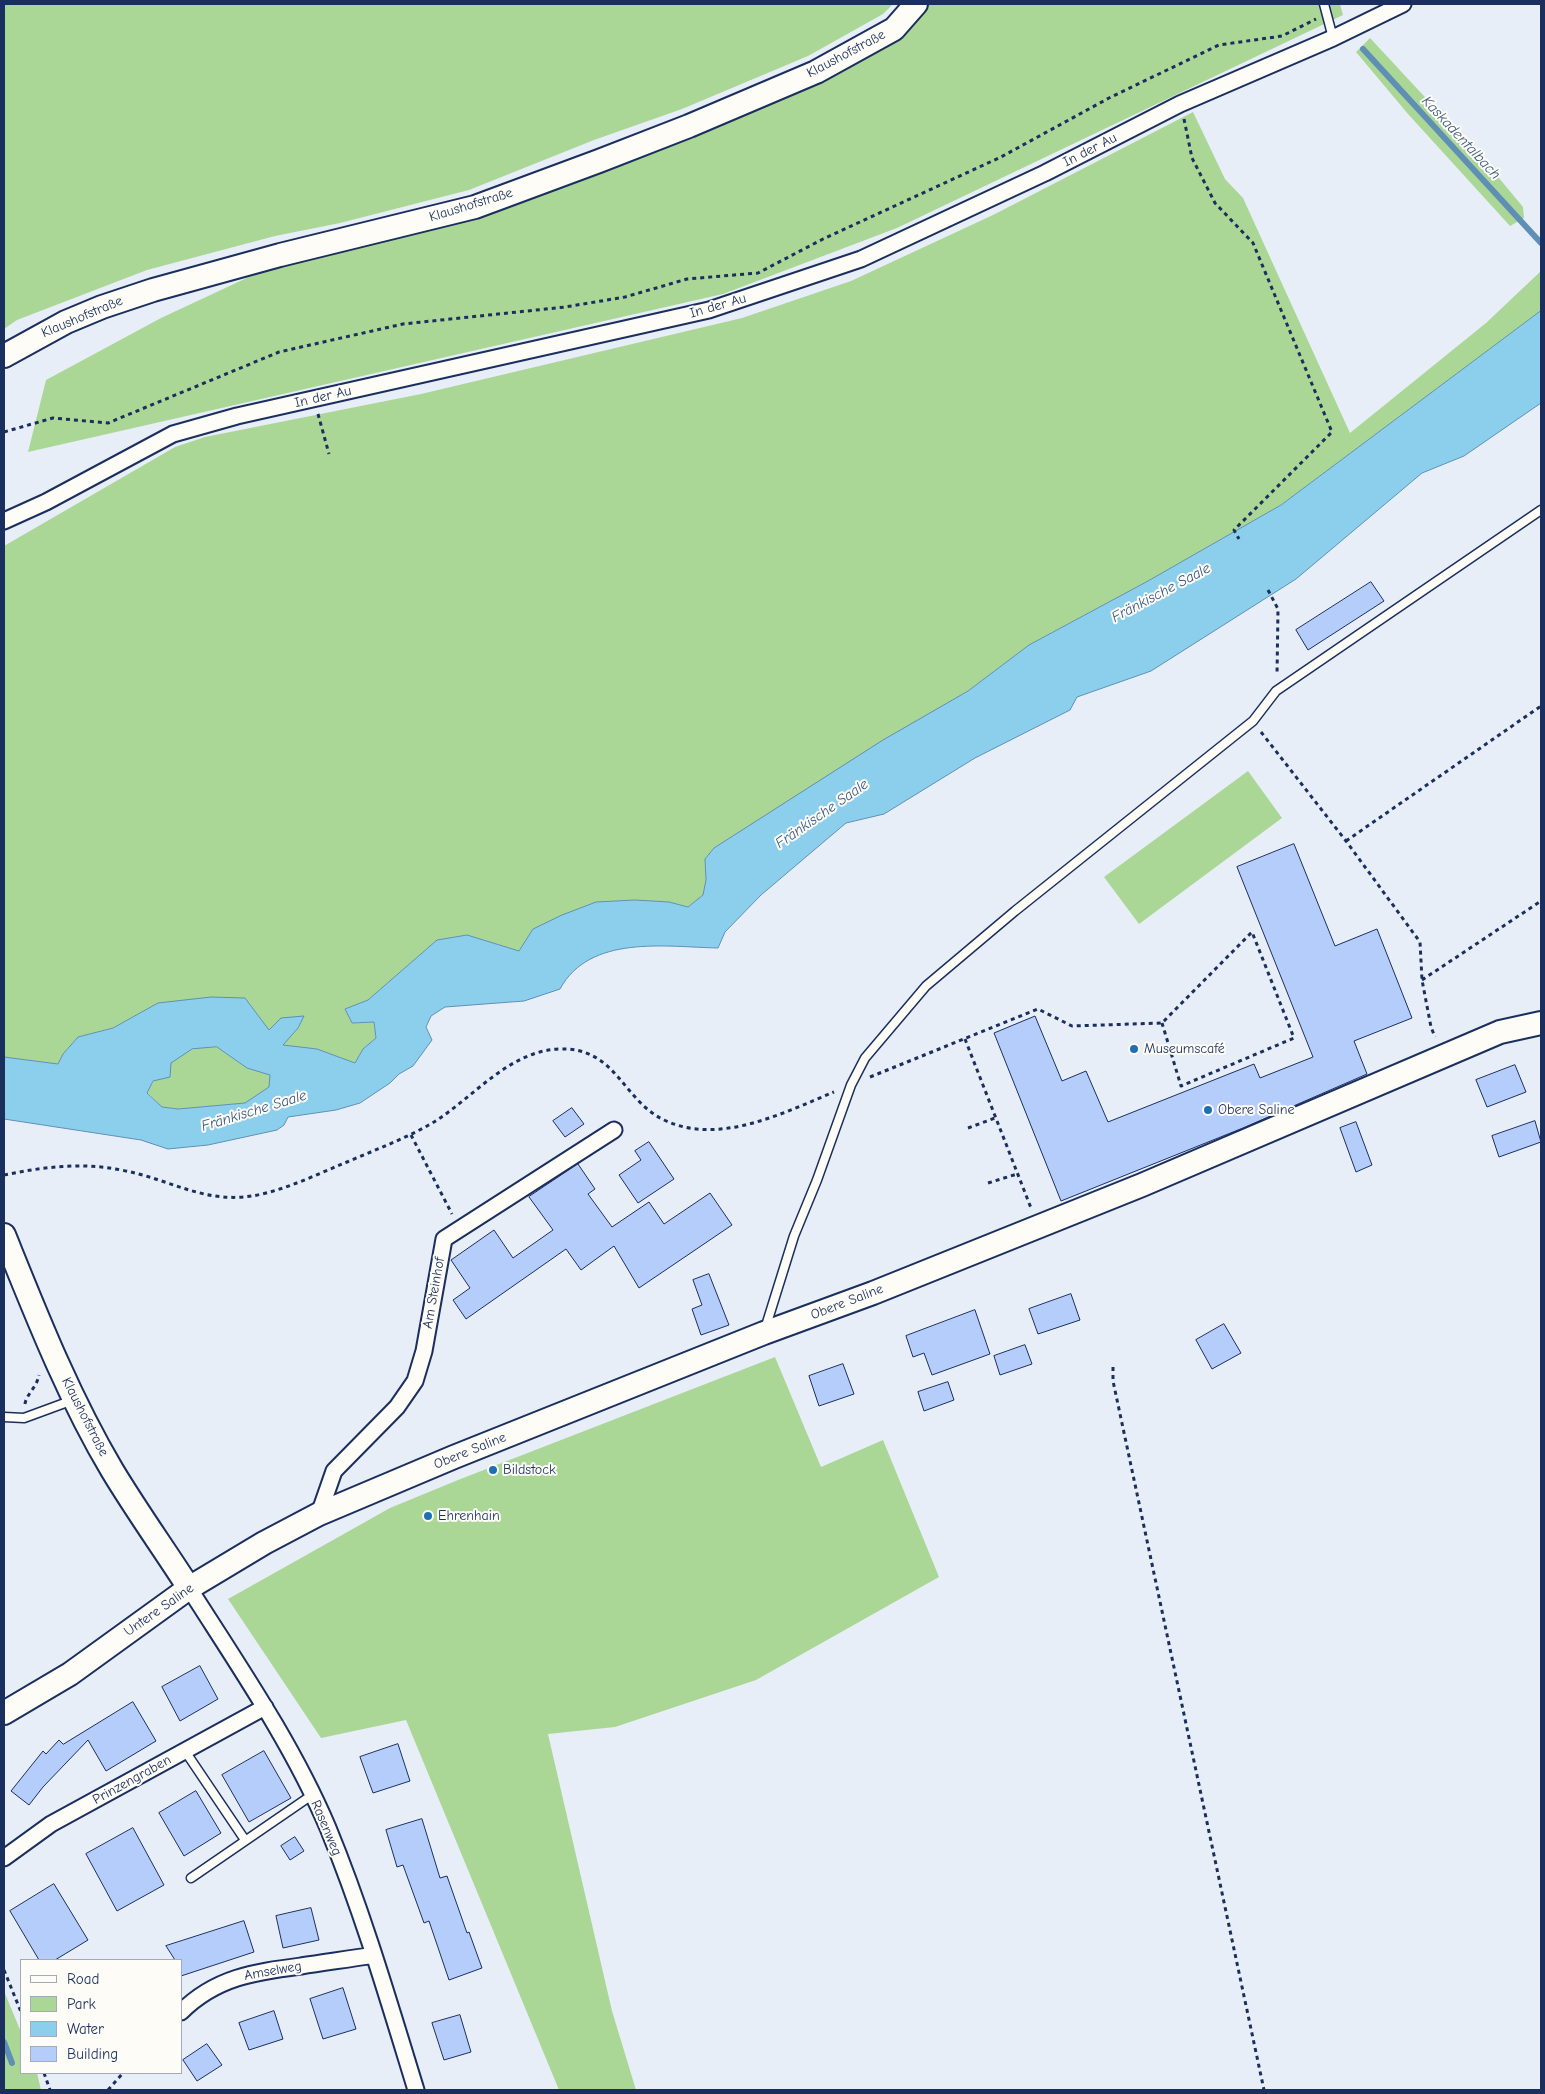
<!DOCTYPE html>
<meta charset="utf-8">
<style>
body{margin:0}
#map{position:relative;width:1545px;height:2094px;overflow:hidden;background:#e7eef8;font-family:"Comic Neue",sans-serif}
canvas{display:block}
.frame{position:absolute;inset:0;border:5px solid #1b2f5e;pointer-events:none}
.legend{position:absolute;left:20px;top:1959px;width:162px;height:115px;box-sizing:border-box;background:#fdfcf7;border:1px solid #a3aaba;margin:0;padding:6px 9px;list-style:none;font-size:15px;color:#1b2f5e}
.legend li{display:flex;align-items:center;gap:10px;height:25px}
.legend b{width:25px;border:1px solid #a3aaba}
</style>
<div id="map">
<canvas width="1545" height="2094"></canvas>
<div class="frame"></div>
<ul class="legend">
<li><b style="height:6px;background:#fdfcf7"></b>Road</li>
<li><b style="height:14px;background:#abd796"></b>Park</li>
<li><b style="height:14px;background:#8ccfed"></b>Water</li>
<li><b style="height:14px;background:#b5cdfb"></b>Building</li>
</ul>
</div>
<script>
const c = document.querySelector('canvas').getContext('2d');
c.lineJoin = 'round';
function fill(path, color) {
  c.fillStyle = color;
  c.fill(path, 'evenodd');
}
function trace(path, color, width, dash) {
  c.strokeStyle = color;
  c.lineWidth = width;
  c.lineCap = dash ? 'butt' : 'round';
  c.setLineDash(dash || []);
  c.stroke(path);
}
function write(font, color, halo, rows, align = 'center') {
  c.font = font + ' "Comic Neue",sans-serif';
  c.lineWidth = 4;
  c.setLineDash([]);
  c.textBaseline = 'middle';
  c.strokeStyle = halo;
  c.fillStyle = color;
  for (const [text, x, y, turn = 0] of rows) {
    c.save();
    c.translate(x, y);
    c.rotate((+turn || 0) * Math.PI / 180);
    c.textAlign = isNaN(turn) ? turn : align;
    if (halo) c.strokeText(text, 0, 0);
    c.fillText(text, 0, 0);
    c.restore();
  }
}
fill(new Path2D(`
 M4,4H893L883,14L808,56L682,109L594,140L469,190L340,223L275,236L147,270L17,320L4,329Z
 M928,4H1340L1343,15L897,228L723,294L28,452L46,380L161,318L281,262L346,249L900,36Z
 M1370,38L1489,166L1523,207L1524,218L1510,226L1408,114L1356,52Z
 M1193,112L1225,179L1243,198L1350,433L1486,323L1541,271V311L1281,505L1148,581L1029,645L968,691L714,848L705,859L706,880L703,895L688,907L669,902L635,900L596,902L533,929L519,951L467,935L437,940L368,1000L345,1009L352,1023L374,1022L376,1038L363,1049L355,1063L317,1049L282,1045L298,1028L303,1016L269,1031L245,998L158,1003L113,1028L78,1037L63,1054L58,1064L4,1057V546L175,447L205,437L421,394L742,318L851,281L993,215Z
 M1248,771L1282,818L1139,924L1104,877Z
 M217,1047L247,1068L271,1075L270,1087L245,1103L178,1109L162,1107L147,1092C154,1078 176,1054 193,1049C200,1047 209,1048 217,1047Z
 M775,1357L821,1467L883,1440L939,1577L756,1680L615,1727L548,1734L612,2011L636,2090H559L406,1720L321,1738L228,1599L390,1508L458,1480Z
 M4,1991L21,2032V2073H37L41,2090H4Z`), '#abd796');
const water = new Path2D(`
 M1541,311V403L1464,456L1422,473L1296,579L1151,671L1077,697L1070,710L975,758L884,814L846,823L761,895L725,932L718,948C666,947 590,934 560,989L524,1001L445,1007L431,1016L426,1027L432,1040L413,1066L399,1074L390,1083L360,1103L336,1110L288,1117L284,1125L277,1130L208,1145L168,1149L141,1140L4,1119V1057L58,1064L63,1054L78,1037L113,1028L158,1003L211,997L245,998L269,1030L281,1018L304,1016L298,1028L283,1045L317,1049L355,1063L363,1049L376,1038L374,1022L352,1023L345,1009L368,1000L437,940L467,935L519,951L533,929L562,915L596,902L635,900L669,902L688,907L703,895L706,880L705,859L714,848L883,740L968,691L1029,645L1148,581L1281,505ZM217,1047L247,1068L270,1075L269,1087L245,1103L178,1109L162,1107L147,1093L153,1081L170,1077L171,1063L192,1049Z`);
fill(water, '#8ccfed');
trace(water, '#5f8fb4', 1);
trace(new Path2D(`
 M1363,49L1541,243
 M4,2042L12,2063`), '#5f8fb4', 6);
const building = new Path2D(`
 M1371,582L1384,601L1308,650L1296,630Z
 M1294,844L1335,946L1377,929L1412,1018L1354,1041L1367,1074L1243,1128L1061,1201L994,1033L1035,1016L1062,1081L1086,1071L1108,1122L1254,1064L1260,1078L1313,1057L1237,867Z
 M1515,1065L1526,1092L1487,1107L1476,1080Z
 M572,1108L584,1124L565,1137L553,1121Z
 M1535,1121L1541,1142L1499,1157L1492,1136Z
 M1356,1122L1372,1165L1356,1172L1340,1128Z
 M649,1142L674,1179L638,1203L619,1175L641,1160L635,1151Z
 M578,1164L595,1189L588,1194L612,1227L649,1202L664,1224L710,1193L732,1225L639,1288L614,1246L581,1270L566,1249L466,1319L453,1300L470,1288L451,1260L494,1230L513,1258L553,1230L529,1197Z
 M709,1274L729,1325L701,1335L692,1309L702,1305L693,1280Z
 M1071,1294L1080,1320L1038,1334L1029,1309Z
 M975,1310L990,1354L932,1375L924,1353L913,1357L906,1336Z
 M1224,1324L1241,1353L1212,1369L1196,1340Z
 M1025,1345L1032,1364L1000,1375L994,1356Z
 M843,1364L854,1394L819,1406L809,1376Z
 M948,1382L954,1400L924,1411L918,1392Z
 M200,1666L218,1699L180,1721L162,1687Z
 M133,1702L156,1741L106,1771L88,1740L43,1787L29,1805L11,1791L43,1751L46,1754L59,1740L63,1744Z
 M398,1744L410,1781L373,1793L360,1757Z
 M264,1751L291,1798L249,1822L222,1775Z
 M196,1791L221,1833L184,1856L159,1813Z
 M422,1819L440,1878L447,1876L467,1933L469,1932L482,1968L449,1980L429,1921L424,1923L403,1865L397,1867L386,1830Z
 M133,1828L164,1885L117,1911L86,1854Z
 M295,1837L304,1851L290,1860L281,1846Z
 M54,1884L88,1940L55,1960H39L10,1911Z
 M311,1908L319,1940L283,1948L276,1916Z
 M244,1921L254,1952L181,1976V1960H175L166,1946Z
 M343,1988L356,2029L323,2039L310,1999Z
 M274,2011L283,2039L249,2050L239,2023Z
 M460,2015L471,2052L444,2060L432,2023Z
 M207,2044L222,2065L197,2081L183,2060Z`);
fill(building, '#b5cdfb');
trace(building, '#1b2f5e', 1);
const service = new Path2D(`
 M1324,4L1333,38
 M765,1329L794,1236L817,1180L851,1085L865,1058L926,986L1015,911L1253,721L1276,691L1541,510
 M4,1417L24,1418L73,1400
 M185,1751L245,1840
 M191,1878L312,1795`);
const minor = new Path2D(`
 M4,521L46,502L173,434L237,416L709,310L861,259L1045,173L1180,104L1333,38L1403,4
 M319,1514L334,1471L397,1407L415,1381L424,1351L444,1239L614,1130
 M189,1588C238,1665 292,1743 328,1828C363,1913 389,2002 416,2090
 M4,1858L51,1824L265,1707
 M181,2012C216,1977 255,1972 301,1966C326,1962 350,1959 374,1955`);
const secondary = new Path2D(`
 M4,356L66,322L102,307L153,290L280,255L475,207L599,161L689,126L816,72L894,29L916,4
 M4,1235C36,1314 68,1396 112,1470C136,1510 164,1549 189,1588
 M4,1713L70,1674L189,1588L264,1543L319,1514L454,1457L764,1333L873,1293L1142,1185L1500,1032L1541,1023`);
trace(service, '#1b2f5e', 11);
trace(minor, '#1b2f5e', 19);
trace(secondary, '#1b2f5e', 26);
trace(new Path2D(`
 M1184,119L1192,158L1215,203L1253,243L1332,432L1234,530L1239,539
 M318,414L329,454
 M4,432L53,418L108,423L279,352L403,324L565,307L625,297L687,279L758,273L823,239L1001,157L1109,98L1219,45L1282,36L1316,19
 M1268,590L1278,609L1277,675
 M1261,732L1346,841L1420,942L1422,980L1431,1027L1435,1037
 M1346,841L1541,706
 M1422,980L1541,901
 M965,1039L1031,1208
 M870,1077L1038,1009L1072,1026L1162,1023L1252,932L1294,1038L1181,1086L1162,1023
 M968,1128L995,1118
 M411,1135L452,1214
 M4,1175C43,1167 81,1162 121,1170C172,1179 207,1207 262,1194C292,1187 320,1173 347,1162C377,1149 407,1138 434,1122C474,1097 508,1052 558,1049C616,1046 622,1100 664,1120C719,1146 783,1113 834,1092
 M988,1183L1017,1174
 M1113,1367V1381L1264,2090
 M25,1404C26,1395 37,1387 39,1375
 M4,1970L21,2012
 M44,2073L50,2090
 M108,2090L123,2073`), '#1b2f5e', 3, [4, 4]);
trace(service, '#fdfcf7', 8);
trace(minor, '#fdfcf7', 15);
trace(secondary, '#fdfcf7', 22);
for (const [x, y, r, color] of [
 [1134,1049,5,"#1f6fb2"],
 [1208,1110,5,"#1f6fb2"],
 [493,1470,5,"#1f6fb2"],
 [428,1516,5,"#1f6fb2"]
]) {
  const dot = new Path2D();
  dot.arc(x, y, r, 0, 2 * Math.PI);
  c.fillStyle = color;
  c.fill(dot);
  trace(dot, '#fdfcf7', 2);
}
write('14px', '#1b2f5e', '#fdfcf7', [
 ["Klaushofstraße",846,54,-28],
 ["In der Au",1090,150,-27],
 ["Klaushofstraße",471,205,-17],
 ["In der Au",718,306,-16],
 ["Klaushofstraße",82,317,-23],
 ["In der Au",323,397,-13],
 ["Am Steinhof",434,1293,-80],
 ["Obere Saline",847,1302,-21],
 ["Klaushofstraße",85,1417,63],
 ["Obere Saline",470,1451,-22],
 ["Untere Saline",159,1610,-35],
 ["Prinzengraben",132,1780,-29],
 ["Rasenweg",326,1828,67],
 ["Amselweg",273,1971,-10]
]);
write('14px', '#1b2f5e', '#fdfcf7', [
 ["Museumscafé",1144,1049],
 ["Obere Saline",1218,1110],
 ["Bildstock",503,1470],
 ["Ehrenhain",438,1516]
], 'left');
write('italic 15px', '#375782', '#fdfcf7', [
 ["Kaskadentalbach",1461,138,47],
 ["Fränkische Saale",1161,593,-28],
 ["Fränkische Saale",822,814,-35],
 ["Fränkische Saale",254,1111,-17]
]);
</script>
